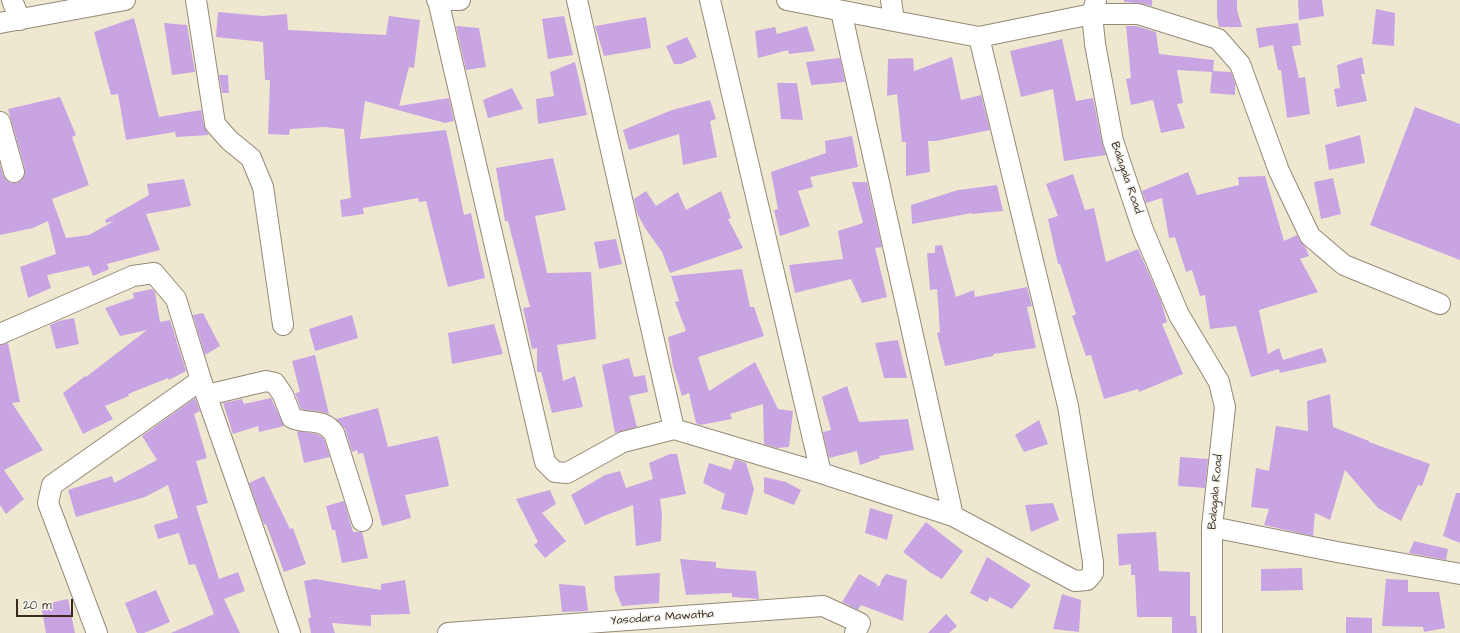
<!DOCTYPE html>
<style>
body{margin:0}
#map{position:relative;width:1460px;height:633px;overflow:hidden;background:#efe8d0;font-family:"Architects Daughter",sans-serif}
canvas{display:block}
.scale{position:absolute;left:16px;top:599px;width:57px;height:18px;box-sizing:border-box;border:2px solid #3b2a1e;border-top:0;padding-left:5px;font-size:12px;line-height:14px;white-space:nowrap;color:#3b2a1e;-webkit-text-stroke:3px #f6f6f2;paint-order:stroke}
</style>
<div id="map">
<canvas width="1460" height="633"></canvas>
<div class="scale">20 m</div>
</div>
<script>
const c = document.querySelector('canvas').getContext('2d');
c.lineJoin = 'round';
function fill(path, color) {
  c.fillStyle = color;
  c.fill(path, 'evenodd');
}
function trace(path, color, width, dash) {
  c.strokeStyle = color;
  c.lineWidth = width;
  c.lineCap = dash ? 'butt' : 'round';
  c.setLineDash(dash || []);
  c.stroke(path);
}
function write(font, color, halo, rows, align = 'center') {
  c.font = font + ' "Architects Daughter",sans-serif';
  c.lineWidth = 3;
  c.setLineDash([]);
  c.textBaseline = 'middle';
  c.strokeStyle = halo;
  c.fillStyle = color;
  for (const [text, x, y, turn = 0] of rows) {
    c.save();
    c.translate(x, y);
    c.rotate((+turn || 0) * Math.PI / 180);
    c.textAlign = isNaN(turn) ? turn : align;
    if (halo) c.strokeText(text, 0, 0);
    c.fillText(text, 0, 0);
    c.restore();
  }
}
fill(new Path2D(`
 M1124,0H1152V6L1138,3L1124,2Z
 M1217,0H1237V10L1242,27H1219L1217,17Z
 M1298,0H1322L1324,16L1299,20Z
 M1376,9L1395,13L1394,46L1372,44Z
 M218,12L263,16L287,14L288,30L386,35L389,16L420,20L414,68L409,67L399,106L449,98L454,121L445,123L365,101L360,139L446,130L464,215L471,213L485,278L448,287L426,201L419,202L418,198L363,208L364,214L342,217L340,200L351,198L344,129L324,127L290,129L289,135L268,134L270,80H265L263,42L216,37Z
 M564,16L573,55L548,59L542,19Z
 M646,17L651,48L604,56L595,26Z
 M134,18L159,117L201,110L204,126L209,135L176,137L175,132L126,140L118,94L111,95L94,32Z
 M164,23L187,25L195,72L172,75Z
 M1298,23L1301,45L1292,46L1299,78L1305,77L1310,114L1287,118L1281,70H1278L1273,45L1259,48L1256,28Z
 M456,26L479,28L486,67L466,70Z
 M807,26L815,51L789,54L788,50L758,58L755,31L775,27L777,34Z
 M1126,26H1136L1156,32L1159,54L1214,60L1213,71L1231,72L1235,83V95L1210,93L1212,72L1177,70L1183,103L1177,104L1185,128L1161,133L1153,100L1131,105L1126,79L1131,78Z
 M687,37L697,57L681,64H674L666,46Z
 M1062,39L1076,101L1093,98L1102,143L1106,155L1064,161L1053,89L1021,97L1010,51Z
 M952,57L961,100L981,95L990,130L936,141H928L930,172L906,176V142H902L897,94L887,96L888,59L913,58L914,71Z
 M1362,57L1365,74H1361L1367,101L1337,107L1334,89L1340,88L1337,65Z
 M840,58L845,82L811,85L806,62Z
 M575,62L587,115L538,124L536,99L554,96L550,72Z
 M219,75H228L229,93H222Z
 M777,83H797L803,120L781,119Z
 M512,88L523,109L488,118L483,100Z
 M60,97L76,135L72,137L89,185L52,199L66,238L89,235L114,221L106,223L105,220L149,195L147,184L184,179L191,206L146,214L160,250L107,264L109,269L93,276L89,266L47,275L51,288L28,298L20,267L56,254L48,221L33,228L0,235V165L3,175L6,180L11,183H17L22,180L25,174V169L8,109Z
 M710,100L716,119L710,121L717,157L683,165L679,134L629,150L623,130L672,110Z
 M1415,107L1460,124V260L1370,225Z
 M1360,135L1365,163L1329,170L1325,145Z
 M852,136L858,167L810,177L813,187L798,191L810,226L780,236L774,210L778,209L771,172L826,153L825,141Z
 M553,158L566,210L535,216L547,273L591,272L596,339L557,345L563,381L575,376L583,407L552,413L541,372H537V348L532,349L523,308L530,307L508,221H505L496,168Z
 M1188,172L1197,195L1239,185L1238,177L1265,176L1284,241L1297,235L1300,241L1306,248L1309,256L1300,259L1318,292L1259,310L1268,354L1279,348L1283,360L1322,348L1327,362L1280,373L1279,369L1251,377L1236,326L1210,329L1205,295L1200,296L1192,270L1186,272L1175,237L1169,238L1162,198L1146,203L1142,191Z
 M1073,174L1085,210L1094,208L1106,262L1138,249L1161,301L1167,322L1162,324L1183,374L1139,392L1138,389L1104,399L1091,355L1086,356L1072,316L1076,314L1060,264H1058L1048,219L1058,216L1046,184Z
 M1333,178L1341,214L1321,219L1314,182Z
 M852,182H867L882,247L875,248L887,297L862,303L851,279L795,293L789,265L843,259L838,231L863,223Z
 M997,185L1003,211L972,214V213L912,224L911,205L958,190Z
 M646,191L656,206L678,192L686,210L721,191L731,218L728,219L743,248L670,273L662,252L645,228L637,213L634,199Z
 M616,239L622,264L599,269L594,242Z
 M942,245L956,297L974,290L975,297L1027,287L1032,306L1027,307L1036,348L993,354V356L945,366L937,333L940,332L937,289L930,290L927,253H935V246Z
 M742,269L750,307H754L764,336L698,357L709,391L755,362L778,409L793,411L789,447L777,448L764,444L763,404L730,414L732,419L700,425L696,423L689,393L682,396L673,366L668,337L686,331L675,302L679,301L671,276Z
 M152,289L155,292L160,322L170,320L186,371L169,380L168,378L128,394L129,396L105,406L113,419L83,434L63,393L85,376L86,377L147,330L120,336L105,308L134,298L133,293Z
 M203,313L220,346L205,355L193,315Z
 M352,315L358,338L315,351L309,329Z
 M74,318L79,344L56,349L50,325L59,321Z
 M494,324L503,354L452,364L448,333Z
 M898,340L907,378H884L875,343Z
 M8,343L20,402L12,403L43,450L4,470L24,499L6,514L0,505V345Z
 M315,355L329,414L322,412L301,409L295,393L300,392L292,361Z
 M629,358L634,377L645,375L648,392L629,396L637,427L615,433L602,365Z
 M847,386L859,422L908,419L914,450L879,456L880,458L860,465L857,451L829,458L823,432L831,430L822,397Z
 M1330,394L1333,427L1369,441V442L1430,464L1422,486L1418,485L1401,521L1378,508L1345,470L1330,520L1315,513L1313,536L1264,525L1269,509L1251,507L1256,468L1269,471L1276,426L1308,431L1307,401Z
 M195,398L200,411L194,414L207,458L196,461L208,503L196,506L219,579L238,572L245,591L224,599L240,633H171L214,614L195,564L189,565L179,533L158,539L154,525L178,518L168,485L145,497L76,517L68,490L112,476L114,483L157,460L142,436Z
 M271,398L284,426L259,432L258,426L233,434L223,403L242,399L244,404Z
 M378,408L388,447L438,436L449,486L405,495L411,518L382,526L363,453L358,454L357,450L352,452L345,429L336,419Z
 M1039,420L1048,444L1024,452L1015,435Z
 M297,431L317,434L322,437L324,439L330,457L304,463Z
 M670,454H677L686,494L660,499L662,514L661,541L636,546L633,505L604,516L585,525L571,495L605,475L620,471L626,488L653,479L649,463Z
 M1180,457L1208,459L1205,488L1178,486Z
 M735,459L746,463L754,489L747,515L721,509L725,494L703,483L709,463L731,470Z
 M264,476L290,529L293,528L306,564L284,572L266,524L265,525L263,522L249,483Z
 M764,477L786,482L801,490L794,505L764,493Z
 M550,490L556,504L542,513L566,541L545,558L534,545L538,542L516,499Z
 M1456,493H1460V543L1443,536Z
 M344,501L353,532H362L368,558L342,563L335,530H332L326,506Z
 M1053,503L1059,520L1031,532L1025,505Z
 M870,508L893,515L887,540L865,533Z
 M926,522L963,551L942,579L931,573L903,552Z
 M1156,532L1159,571L1190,572V616H1196L1197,633H1172V617H1137L1135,575H1131V564L1119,566L1117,534Z
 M1414,541L1448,549L1446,560L1409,553Z
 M987,557L1031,585L1012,609L990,597L987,602L970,593Z
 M680,559L716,562V568L756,571L759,599L732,597V593L686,595Z
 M1302,568L1303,590L1261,591V569Z
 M660,573L659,603L622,606L615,590L614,576Z
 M859,574L877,584L876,588L878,585L880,586L881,581L886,574L907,580L903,621L861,605L858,610L842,602Z
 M315,579L381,590V584L405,580L410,614L371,615V626L332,623L335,633H311L308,618H311L304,581Z
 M1386,579L1408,580V592H1439L1445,628L1424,632L1423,627L1382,626Z
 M559,584L585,586L588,611L562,612Z
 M156,590L170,622L144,633H137L125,603Z
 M1062,594L1081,600L1079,632L1053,629Z
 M68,599L75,633H46L41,605Z
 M946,614L957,626L949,633H928Z
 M1346,617L1372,618V633H1346Z`), '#c9a4e3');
const minor = new Path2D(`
 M12,0L20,20
 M196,0L215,124L229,140L251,158L263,187L283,325
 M437,0H460
 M438,0L545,462L555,472L567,473L623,442L674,429L821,473L953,516L1075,581L1087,580L1093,573V562L1068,406L979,37
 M577,0L674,429
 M710,0L821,473
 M787,0L894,21L979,37L1092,14L1095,44L1113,141L1143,230L1179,315L1219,382L1225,407L1212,527V633
 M891,0L894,21
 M1096,0L1092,14H1138L1218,39L1240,64L1279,171L1310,236L1344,265L1440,304
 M841,11L953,516
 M0,23L125,0
 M0,122L14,172
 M0,334L133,276L154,273L176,299L201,380L290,633
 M207,395L266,381L275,383L283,395L292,418C309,425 322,417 334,433L362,521
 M1212,527L1337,552L1460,574
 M97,633L48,503L52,485L201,380
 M448,633L823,606L860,623L855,633`);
trace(minor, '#958977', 22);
trace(minor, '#fff', 20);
write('12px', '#3b2a1e', '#f6f6f2', [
 ["Balagala Road",1126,178,71],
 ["Balagala Road",1216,492,-85],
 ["Yasodara Mawatha",662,618,-4]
]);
</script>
